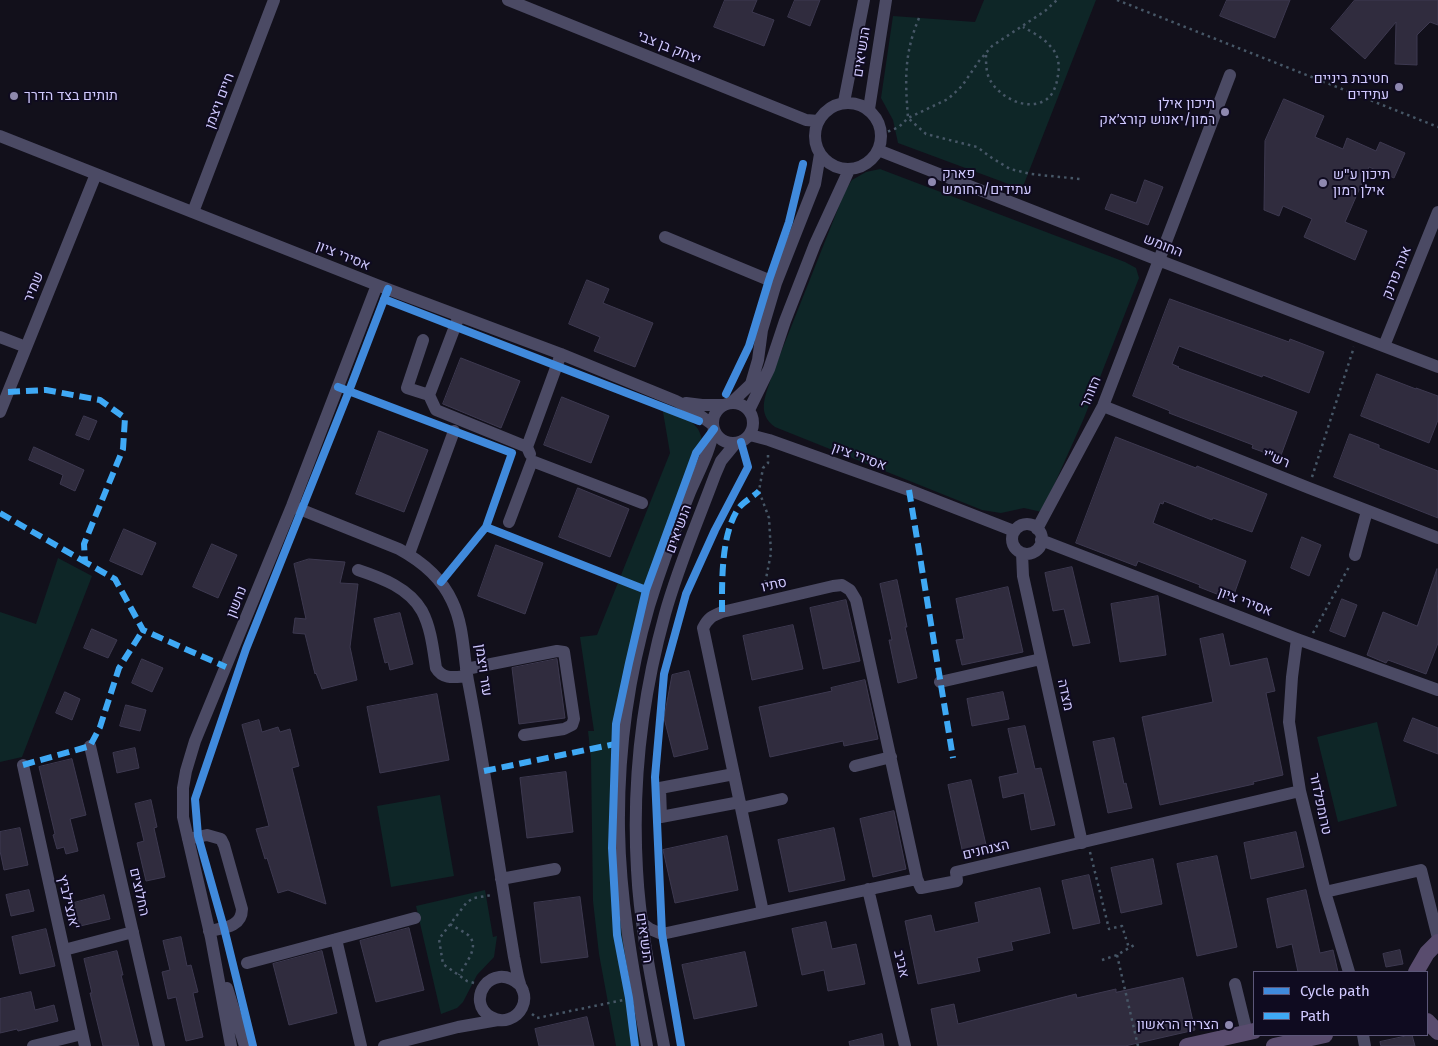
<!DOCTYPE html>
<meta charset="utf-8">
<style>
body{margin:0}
#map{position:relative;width:1438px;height:1046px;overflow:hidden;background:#12101b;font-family:"Fira Sans",sans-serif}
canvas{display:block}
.legend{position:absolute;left:1253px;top:971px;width:175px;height:65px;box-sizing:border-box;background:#0f0b20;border:1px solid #5c5779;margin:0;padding:6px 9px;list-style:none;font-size:15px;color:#d0c9ff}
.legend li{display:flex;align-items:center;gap:10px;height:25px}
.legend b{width:25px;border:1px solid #5c5779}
</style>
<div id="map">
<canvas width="1438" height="1046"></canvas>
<ul class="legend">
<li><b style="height:6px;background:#408adc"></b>Cycle path</li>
<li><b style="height:6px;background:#3fa9f5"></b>Path</li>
</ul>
</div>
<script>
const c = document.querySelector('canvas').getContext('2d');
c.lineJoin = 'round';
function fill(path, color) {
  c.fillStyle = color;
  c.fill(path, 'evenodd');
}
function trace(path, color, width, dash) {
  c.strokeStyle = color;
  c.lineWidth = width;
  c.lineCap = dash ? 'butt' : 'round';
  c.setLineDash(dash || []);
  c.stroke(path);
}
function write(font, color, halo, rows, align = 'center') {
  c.font = font + ' "Fira Sans",Heebo,sans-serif';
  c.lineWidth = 4;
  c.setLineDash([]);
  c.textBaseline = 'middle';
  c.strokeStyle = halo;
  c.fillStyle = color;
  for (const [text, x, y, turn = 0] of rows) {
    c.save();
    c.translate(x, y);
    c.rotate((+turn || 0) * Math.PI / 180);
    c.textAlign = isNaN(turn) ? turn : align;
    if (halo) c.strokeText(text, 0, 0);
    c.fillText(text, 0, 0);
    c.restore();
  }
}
fill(new Path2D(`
 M984,0H1096L1022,189L898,143L893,120L881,98L893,16L975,22Z
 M880,169L1125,262L1136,268L1139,278L1084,418L1042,512L1024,508L1001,513L982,510L775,427C755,413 767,393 772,375L845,191L852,180L866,172Z
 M662,406C674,412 690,418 698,429C701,434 702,440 703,445L665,544L620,727L627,965L640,1046H616L599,954L593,901L591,758L588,731H594L580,637L597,635L670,453Z
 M58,558L92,576L22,757L0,762V612L36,624Z
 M1377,722L1397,806L1338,822L1317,737Z
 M440,795L454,876L391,887L377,806Z
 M485,890L493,937L497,936L494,957L477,975L463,1002L457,1008L441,1014L416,906Z`), '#0e2627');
const building = new Path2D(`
 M725,0H757L752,12L774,20L764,46L714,27Z
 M795,0H820L810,26L788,17Z
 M1227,0H1290L1275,38L1220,16Z
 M1355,0H1438V25L1430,22L1417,35V65L1395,64L1396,22L1365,59L1331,29Z
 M1284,99L1324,116L1315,137L1343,149L1347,138L1376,151L1380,142L1405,153L1394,178L1369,167L1345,222L1367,231L1355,260L1304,237L1312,219L1283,206L1279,216L1264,210L1265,141Z
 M1145,180L1163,187L1148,225L1105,209L1111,194L1136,203Z
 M587,280L609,289L603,303L653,323L635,367L594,351L600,337L569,324Z
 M1170,299L1289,342L1290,339L1324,352L1309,393L1263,375L1262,377L1179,346L1172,364L1179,367L1178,368L1297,412L1280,458L1252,448L1253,445L1169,413L1170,411L1133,396Z
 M461,358L520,381L501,428L443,404Z
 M1377,374L1416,389V388L1438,396V420L1429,443L1361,416Z
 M562,397L609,416L591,463L544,445Z
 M84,416L97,421L89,440L76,435Z
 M379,431L428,450L404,512L356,494Z
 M1350,434L1379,445V448L1438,471V518L1334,477Z
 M1116,437L1196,468L1197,466L1267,494L1252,532L1213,518L1212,520L1164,501L1163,504L1160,503L1153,523L1246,561L1232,600L1199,587L1200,585L1138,561L1136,566L1076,543Z
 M34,447L84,470L75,491L60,484L63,475L29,460Z
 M578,488L629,509L610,557L559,537Z
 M124,529L156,543L142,575L110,561Z
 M1302,537L1321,545L1309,576L1291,568Z
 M212,544L237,555L218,598L193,587Z
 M496,545L543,563L525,614L478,596Z
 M309,559L345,562L340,583L358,584L350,647L357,680L322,689L316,673L315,674L305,634L293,633L295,618L306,619L294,564Z
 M1072,567L1090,643L1073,646L1064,609L1053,611L1045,573Z
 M1437,569L1438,643L1426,674L1388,660L1386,663L1367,655L1383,612L1417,626Z
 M897,580L907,627H905L917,678L898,683L889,640H892L880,584Z
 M1008,587L1023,652L962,665L956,640L964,639L956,599Z
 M1158,596L1166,655L1120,662L1111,604Z
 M1342,599L1357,605L1345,637L1330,631Z
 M846,600L860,661L823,669L810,608Z
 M400,613L413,664L390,670L388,662L385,663L374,619Z
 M793,625L803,669L752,680L743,636Z
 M92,629L117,640L108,658L84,648Z
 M1223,634L1230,666L1267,658L1275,691L1266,693L1283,775L1253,782L1254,784L1160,805L1142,717L1213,702L1200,639Z
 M142,659L163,668L152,692L132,683Z
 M557,659L565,718L519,724L512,668Z
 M689,671L708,749L674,757L664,718L672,675Z
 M865,680L878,739L844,746L843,741L770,757L759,707L832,691L831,688Z
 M65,692L80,699L72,720L56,713Z
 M1003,692L1009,719L972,726L967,699Z
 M437,694L449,760L380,773L367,707Z
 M126,705L146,710L140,731L120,726Z
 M1413,718L1438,728V754L1404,741Z
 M259,720L262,732L278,727L280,732L290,729L299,766L292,768L326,904L288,890L278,893L267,858L265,859L256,829L269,826L242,725Z
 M1025,726L1035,769L1041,768L1055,825L1031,830L1024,793L1003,798L999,777L1018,773L1008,729Z
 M1114,738L1124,784L1126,783L1132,808L1108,813L1093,742Z
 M135,748L139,768L117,773L113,753Z
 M72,759L86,815L70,819L78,851L66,854L64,847L57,849L53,835L55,834L39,767Z
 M566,772L573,832L527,838L520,778Z
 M971,780L987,849L963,854L948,785Z
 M151,800L157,827L154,828L165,877L146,881L137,843L144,841L135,804Z
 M894,811L906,869L873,877L860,819Z
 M20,828L28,865L4,870L0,851V832Z
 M834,828L845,880L789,892L778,840Z
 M1296,832L1304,867L1251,879L1244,843Z
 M727,836L738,890L675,903L663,850Z
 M1217,856L1237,947L1197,956L1177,864Z
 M1153,859L1162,904L1121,913L1111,868Z
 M1089,875L1100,923L1073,929L1062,881Z
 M1040,888L1050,933L1011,942L1013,950L977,958L980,971L918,984L905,921L931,915L935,932L979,922L975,903Z
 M29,890L34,911L11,916L6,895Z
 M1306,890L1320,953L1333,950L1338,972H1298L1292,944L1277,948L1267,899Z
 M104,895L110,919L76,927L70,904Z
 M580,897L588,957L541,963L534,903Z
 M826,922L832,949L856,944L865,984L828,991L824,970L802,975L792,929Z
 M409,928L424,990L376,1002L360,941Z
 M46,929L55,966L20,974L12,937Z
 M181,937L187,966L191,965L198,992L193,993L203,1037L186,1041L176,997L168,999L162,972L170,970L163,941Z
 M1400,950L1403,964L1386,967L1383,954Z
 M117,951L123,975H121L139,1046H103L90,993H92L84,959Z
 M322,951L337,1013L289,1025L273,964Z
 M745,952L757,1006L694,1019L682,965Z
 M1183,978L1195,1030L1125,1046H938L931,1009L954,1004L958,1024L1076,994L1077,998L1116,989V992Z
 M31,992L35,1010L54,1005L58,1021L18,1031L17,1029L0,1033V999Z
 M587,1017L594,1046H539L535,1029Z
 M882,1034L884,1046H850L849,1042Z
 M1412,1035L1415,1046H1381L1380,1042Z`);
fill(building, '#302c3e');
trace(building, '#3d3950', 1);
trace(new Path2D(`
 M1117,0L1438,127
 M919,18C904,54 905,79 908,118L926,134L977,147L992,158L1010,169L1031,174L1080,179
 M986,55C986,63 986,71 989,78C998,97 1028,113 1047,99C1054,94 1057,83 1058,75C1060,65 1058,54 1051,47C1044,38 1032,32 1023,27
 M882,134L899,127L908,118L948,99L962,86L979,61L992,46L1045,11L1057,0
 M1312,477L1354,347
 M764,589L771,553L769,518L759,491L763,468L768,463V452
 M1313,633L1350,565
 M1090,852L1109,929L1122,926L1129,948
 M450,924C456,928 463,931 468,935C481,946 465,964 459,975
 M1117,955L1138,1046
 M1102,960L1117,955L1136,944
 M474,983L467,981L443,964L439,939L467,902L474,898L492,895
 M532,1014L537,1018L628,999`), '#475767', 2.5, [2.5, 4]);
trace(new Path2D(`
 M508,0L806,120L818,121
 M844,102L864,0
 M815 136a33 33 0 1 1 66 0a33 33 0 1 1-66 0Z
 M869,109L886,0
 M0,136L377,285L561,354L676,401L690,408L713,425
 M878,150L1158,260L1438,367
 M193,212L274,0
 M665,237L776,283
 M0,337L26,347
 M423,340L407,388L429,395L436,410L527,447
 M1384,346L1438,212
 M429,395L459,316
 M713 423a20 20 0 1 1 40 0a20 20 0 1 1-40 0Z
 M686,403L702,405H724
 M731,403L751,384L758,360L762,330L776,283L815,184L820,154
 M1103,406L1309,488L1438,538
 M749,410L769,369L785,321L815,244L849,170
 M0,412L96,174
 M750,435L769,440L909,490L1014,531
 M530,454L527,447L561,354
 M292,506L399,549C421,561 441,577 452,601C465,628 463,658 469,686C486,776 499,867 514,957C516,966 517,975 520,984C520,986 522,988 523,991C527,1002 521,1015 509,1019C503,1021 496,1020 491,1017C464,1002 491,959 520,985
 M509,522L532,461L642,503
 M1012 539a15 15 0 1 1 30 0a15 15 0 1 1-30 0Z
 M1037,529L1103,406L1230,75
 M1041,540L1297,639L1438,690
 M1022,553L1023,576L1082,843
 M409,554L454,431
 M1355,555L1367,511
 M358,570C382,578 409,588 422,611C431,628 433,649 436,668C443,680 455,677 467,676
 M1297,639L1292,677L1289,722L1300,791L1325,892L1349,972
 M466,669L557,651L564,652L574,719L572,725L564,729L524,735
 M940,682L1041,659
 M90,746L159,1046
 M23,765L85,1046
 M855,766L891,757
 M734,774L660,788L661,817L740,802
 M741,808L782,799
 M188,839L207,835L221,839L224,845L242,909C242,927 224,928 209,931
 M501,879L555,869
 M868,889L905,1046
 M1325,892L1421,870L1438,938
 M763,912L703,628C708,618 712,616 722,612L833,586L842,585L850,590L856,600L917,879L921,888L957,881L956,872L1300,791
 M642,923L650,929L662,934L917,879
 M336,939L361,1046
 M64,950L133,932
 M247,963L415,918
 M1235,984L1247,1033
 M227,988L245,1046
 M1363,1035L1365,1046
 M33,1046L82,1034
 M231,1046L211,938L183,817V788L186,771L195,741L292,506L377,285
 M384,1046L458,1027L498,1020
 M647,1046C634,975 620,902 619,829C618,753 628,678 649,606C661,567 675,529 690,492C699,471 710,451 714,429
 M664,1046C653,988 640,929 637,870C632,784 642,697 665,614C678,567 698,521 715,475L721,461L735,444`), '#4b4a64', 12);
trace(new Path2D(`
 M1416,972L1427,953L1438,942
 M1427,1021L1438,1032
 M1187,1046L1254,1031
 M1274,1046L1325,1035`), '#594c6e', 16);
trace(new Path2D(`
 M8,392L46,390L100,400L125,418L123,449L84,544L85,562L115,579L143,630L226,667
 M909,490L953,758
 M0,513L85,562
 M722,612C722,581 721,535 738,509C743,502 753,497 759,491
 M23,765L90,746L100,727L119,668L143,630
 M484,771L615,744`), '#3fa9f5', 6, [12, 6]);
trace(new Path2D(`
 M384,299L699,421
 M338,387L512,453L486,527L646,590
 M726,394L749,346L769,280L789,222L803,164
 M441,582L486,527
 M253,1046L224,928L198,836L195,799L246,649L349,391L388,289
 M635,1046L629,998L617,935L612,848L616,724L629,663L646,590L696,453L714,429
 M681,1046L662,934L655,777L664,674L686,594L715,530L748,467L741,442`), '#408adc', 8);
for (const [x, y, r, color] of [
 [1399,87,5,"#8e88af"],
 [14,96,5,"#8e88af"],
 [1225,112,5,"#8e88af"],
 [932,182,5,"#8e88af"],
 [1323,183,5,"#8e88af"],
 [1229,1025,5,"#8e88af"]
]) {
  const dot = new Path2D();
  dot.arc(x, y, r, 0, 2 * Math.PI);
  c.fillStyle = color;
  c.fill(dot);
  trace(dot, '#0f0b20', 2);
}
write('14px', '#d0c9ff', '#0f0b20', [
 ["יצחק בן צבי",669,48,22],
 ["הנשיאים",862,52,-81],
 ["חיים ויצמן",220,101,-69],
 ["החומש",1163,246,21],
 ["אסירי ציון",343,256,22],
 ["אנה פרנק",1397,273,-68],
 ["שמיר",34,287,-68],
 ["הזוהר",1091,392,-67],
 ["אסירי ציון",859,457,20],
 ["רש\"י",1276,459,22],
 ["הנשיאים",679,529,-70],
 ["סתיו",774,585,-13],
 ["נחשון",237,602,-68],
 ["אסירי ציון",1245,602,21],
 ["עזר ויצמן",483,670,82],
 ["מצדה",1065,695,78],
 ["טרומפלדור",1320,804,78],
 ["הצנחנים",986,850,-13],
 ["החלוצים",139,892,77],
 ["אנצילביץ'",68,902,77],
 ["הנשיאים",644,938,82],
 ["אביב",901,964,77]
]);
write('14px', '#d0c9ff', '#0f0b20', [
 ["חטיבת ביניים",1389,79],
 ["עתידים",1389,95],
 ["תותים בצד הדרך",24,96,"left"],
 ["תיכון אילן",1215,104],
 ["רמון/יאנוש קורצ׳אק",1215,120],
 ["פארק",942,174,"left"],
 ["עתידים/החומש",942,190,"left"],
 ["תיכון ע\"ש",1333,175,"left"],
 ["אילן רמון",1333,191,"left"],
 ["הצריף הראשון",1219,1025]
], 'right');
</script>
